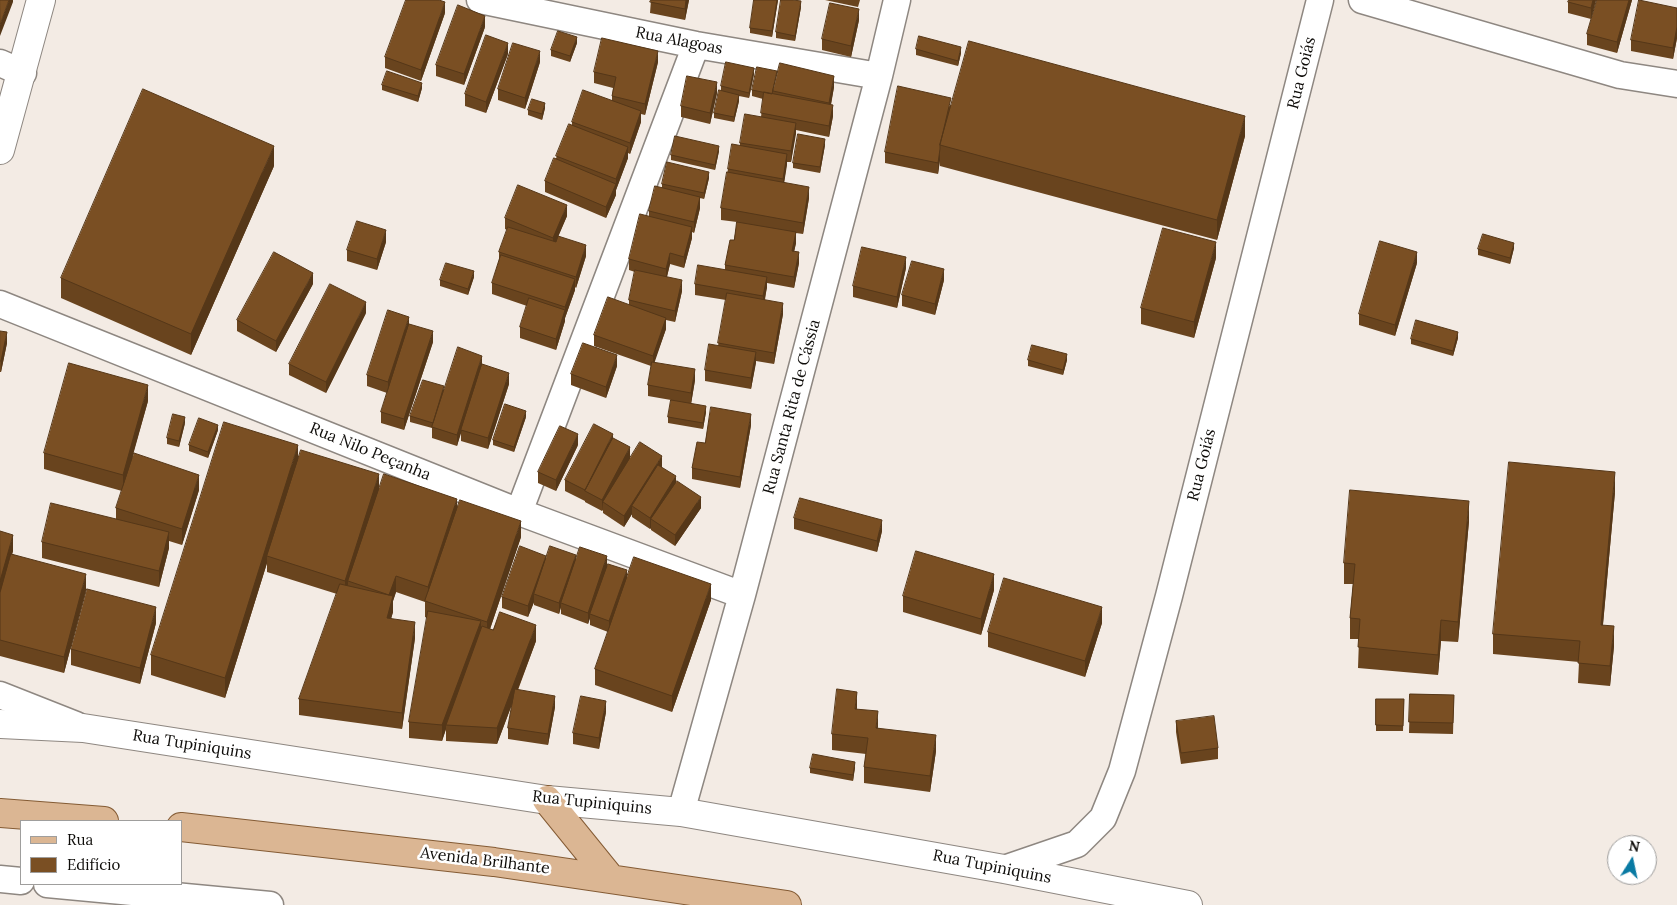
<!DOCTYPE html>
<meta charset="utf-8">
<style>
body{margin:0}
#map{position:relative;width:1677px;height:905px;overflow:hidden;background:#f3ebe4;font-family:Lora,serif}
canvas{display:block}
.legend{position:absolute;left:20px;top:820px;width:162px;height:65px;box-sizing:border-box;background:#fff;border:1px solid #9f9e9d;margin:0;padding:6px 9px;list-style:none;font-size:15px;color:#0e0c09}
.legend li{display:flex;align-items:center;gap:10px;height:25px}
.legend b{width:25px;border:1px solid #9f9e9d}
.north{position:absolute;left:1607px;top:835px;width:50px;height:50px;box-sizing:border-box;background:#fff;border:1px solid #9f9e9d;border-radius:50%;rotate:10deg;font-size:14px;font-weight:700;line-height:20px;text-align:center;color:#0e0c09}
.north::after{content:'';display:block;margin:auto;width:18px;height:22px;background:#097aa3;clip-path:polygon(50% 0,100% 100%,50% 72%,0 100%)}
</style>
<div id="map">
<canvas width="1677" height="905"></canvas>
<ul class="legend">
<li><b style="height:6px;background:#dbb693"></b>Rua</li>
<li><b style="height:14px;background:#7a4f23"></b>Edifício</li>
</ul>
<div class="north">N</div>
</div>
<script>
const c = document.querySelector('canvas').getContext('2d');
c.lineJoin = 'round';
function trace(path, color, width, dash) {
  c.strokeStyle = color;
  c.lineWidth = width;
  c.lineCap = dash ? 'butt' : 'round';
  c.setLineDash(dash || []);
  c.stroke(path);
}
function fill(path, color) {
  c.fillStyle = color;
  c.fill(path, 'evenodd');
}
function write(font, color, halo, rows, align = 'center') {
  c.font = font + ' Lora,serif';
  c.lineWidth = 5;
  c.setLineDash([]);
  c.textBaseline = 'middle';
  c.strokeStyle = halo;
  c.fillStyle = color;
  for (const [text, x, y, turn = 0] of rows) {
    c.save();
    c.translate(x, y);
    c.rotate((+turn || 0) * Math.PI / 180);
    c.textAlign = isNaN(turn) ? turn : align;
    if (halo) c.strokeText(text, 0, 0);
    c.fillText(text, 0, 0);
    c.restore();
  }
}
const street = new Path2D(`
 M480,0L696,45L879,76
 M1362,0L1620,75L1677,84
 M0,63L23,73
 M0,304L519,512L742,595
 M519,512L696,45
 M0,695L76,725
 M681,812L742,595L879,76L897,0
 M1004,869L1077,844L1103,818L1122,771L1169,596L1320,0
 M0,879L21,881
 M47,884L270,905`);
const secondary = new Path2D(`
 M0,150L41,0
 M0,724L83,728L547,800L681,812L1004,869L1188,905`);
const primary = new Path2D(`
 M547,800L611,879
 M0,813L104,821
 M181,827L494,862L787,905`);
trace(street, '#8e8781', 29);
trace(secondary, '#8e8781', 30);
trace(primary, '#845b34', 30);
trace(street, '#fff', 26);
trace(secondary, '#fff', 28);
trace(primary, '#dbb693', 28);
fill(new Path2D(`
 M651,0H689L685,20L650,13Z
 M754,0H778L772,37L750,33V28Z
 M825,0H860L858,7Z
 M1596,0L1591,19L1568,13V2Z
 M1597,0H1632L1617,53L1587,45V34Z
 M801,7L795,41L776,38V32Z
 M1677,8V38L1673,59L1631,51V40Z
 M445,13L421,81L385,68V57Z
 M859,20L851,57L822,50V39Z
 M485,27L464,85L436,76V65Z
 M577,43L570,62L551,56V50Z
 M916,49L961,53L958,66L916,55Z
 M508,54L486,113L465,106V94Z
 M540,62L525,109L498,100V89Z
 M658,62L645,115L641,114V122L630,154L628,153V158L616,190V195L606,218L545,192V181L572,125V122L612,100V96L613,88L594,83V72Z
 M754,74L749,98L739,96V101L734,122L714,118V113L721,91V86Z
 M382,85L422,88L418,102L382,90Z
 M834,87L831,105L833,116L829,137L796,130L791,162H787L784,182L809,198L803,234L796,233V243L794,251L799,263L794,288L767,283L765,300L783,314L774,364L756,361L751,389L705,381V370L718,346L726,300L695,295V284L725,270V265L734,240L737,222L721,220V208L728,169L740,146V143L761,117L763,99L752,96V90Z
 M717,93L710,124L681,117V106Z
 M951,105L1245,136L1217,240L940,166V160L938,174L885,163V152Z
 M545,108L542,120L528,115V110Z
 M825,145L820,173L793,168V163Z
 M719,151L715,170L671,160V155Z
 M274,166L191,355L61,298V278Z
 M709,178L704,199L700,198V208L694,233L692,232V238L684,268L670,264L667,277L682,291L675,322L666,320V329L654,362L695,380L691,404L706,412L703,429L668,423V417L671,400L648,396V385L651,366L594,346V335L629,305V300L635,272L629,270V259L649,216V211L662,188V184Z
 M567,216L558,236L586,256L576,288L575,287V290L565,318V321L556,350L520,338V327L527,306L492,294V283L499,260V252L507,230L505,229V218Z
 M386,242L377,270L347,261V250Z
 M1514,248L1510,264L1478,255V249Z
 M1216,258L1194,338L1141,324V308Z
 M1417,263L1395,336L1359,325V314Z
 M906,268L897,308L853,297V286Z
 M474,277L468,295L440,286V280Z
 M944,280L935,315L902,306V295Z
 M313,284L276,352L237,331V320Z
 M366,313L326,393L289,375V364Z
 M409,324L433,342L404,430L381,423V412L387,393L367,386V375Z
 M0,331L7,343L1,372H0Z
 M1458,338L1453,356L1411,344V339Z
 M1028,360H1067L1063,375L1028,366Z
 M482,364L509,384L488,449L461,441V431L457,446L432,438V428L410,422V416L444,389Z
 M617,366L606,398L571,385V374Z
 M148,401L132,457L199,490L182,545L169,541V548L159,587L42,558V542L116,519V508L122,491L44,469V453Z
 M526,417L514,452L493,445V440Z
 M185,423L179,447L167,444V438Z
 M751,425L740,488L692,479V468L705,443Z
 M218,430L208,458L189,451V445Z
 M613,439L630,458L661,467L701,508L675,546L651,530V528L650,529L632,517V514L624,527L603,513V510L602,511L585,502V499V501L565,491V480Z
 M578,445L556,491L538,483V472Z
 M298,457L379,488L457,506L521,537L490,629L536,641L518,690L555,707L548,745L508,739V728L512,704L497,744L446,741V729L442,741L409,738V722L427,618L425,617V602L396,592L393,601V612L391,618L415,638L402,729L299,715V699L337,594L267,572V563L225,698L151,675V655Z
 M1615,492L1603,625L1614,646L1610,686L1578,683L1579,662L1493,654V634Z
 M794,518L882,531L877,552L794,529Z
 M1469,521L1458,642L1441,641L1438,675L1358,668L1359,639H1350V618L1353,584H1344V563Z
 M0,531L13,551L12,554L86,590L64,673L0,656Z
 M546,559L576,561L607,565L627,578L711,600L672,712L595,685V669L608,632L590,625V618L588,624L561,614V607L559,614L534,605V602L528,617L502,608V597Z
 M994,590L981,635L903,612V596Z
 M156,623L140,684L71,665V649Z
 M1102,623L1085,677L988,647V632Z
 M1410,694L1454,695L1453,734L1409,733Z
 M1376,699H1404L1403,731H1376Z
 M857,709L877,728L936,751L930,792L864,783V767L866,754L832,750V734Z
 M606,712L599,749L573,744V733Z
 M1176,721L1218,748V759L1181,764L1176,732Z
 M855,767L853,781L810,773V768Z`), '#69441e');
fill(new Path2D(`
 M9,0H13V2L0,36V25Z
 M686,0H689L685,20V9Z
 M777,0H778L772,37V31Z
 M1593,0H1596L1591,19V8Z
 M1629,0H1632L1617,53V42Z
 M801,1V7L795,41V36Z
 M445,2V13L421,81V70Z
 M859,9V20L851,57V46Z
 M485,16V27L464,85V74Z
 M1677,27V38L1673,59V48Z
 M577,37V43L570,62V56Z
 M508,43V54L486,113V102Z
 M961,47V53L958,66V61Z
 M540,51V62L525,109V98Z
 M658,51V62L645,115V104Z
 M754,68V74L749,98V93Z
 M834,76V87L829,114V103Z
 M717,82V93L710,124V113Z
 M422,83V88L418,102V96Z
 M739,95V101L734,122V117Z
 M545,103V108L542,120V114Z
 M833,105V116L829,137V126Z
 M641,111V122L630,154V143Z
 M1245,116V136L1217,240V220Z
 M796,123V134L791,162V151Z
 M825,139V145L820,173V167Z
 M274,146V166L191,355V334Z
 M719,146V151L715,170V165Z
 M628,147V158L616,190V195L606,218V207L616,184V179Z
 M940,149V160L938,174V163Z
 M787,154V165L783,190V179Z
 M709,172V178L704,199V193Z
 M809,187V198L803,234V223Z
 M700,197V208L694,233V222Z
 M567,205V216L553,249V238Z
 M692,227V238L684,268V257Z
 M386,230V242L377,270V259Z
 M796,232V243L792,262V251Z
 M1216,242V258L1194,338V322Z
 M1514,243V248L1510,264V258Z
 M586,245V256L576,288V277Z
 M799,252V263L794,288V277Z
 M1417,252V263L1395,336V325Z
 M670,253V264L666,280V269Z
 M906,257V268L897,308V297Z
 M944,269V280L935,315V304Z
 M474,271V277L468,295V289Z
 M313,273V284L276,352V341Z
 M767,277V288L763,307V296Z
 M575,279V290L565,318V307Z
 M682,280V291L675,322V311Z
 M366,302V313L326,393V382Z
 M783,303V314L774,364V353Z
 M565,310V321L556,350V339Z
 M409,317V328L388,393V382Z
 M666,318V329L653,367V356Z
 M433,331V342L404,430V419Z
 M7,332V343L1,372V361Z
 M1458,332V338L1453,356V351Z
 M756,352V363L751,389V378Z
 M1067,354V360L1063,375V370Z
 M617,355V366L606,398V387Z
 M482,356V367L457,446V435Z
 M695,369V380L691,404V393Z
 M509,373V384L488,449V438Z
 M148,385V401L123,491V475Z
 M706,406V412L703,429V423Z
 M526,411V417L514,452V447Z
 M751,414V425L740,488V477Z
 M185,417V423L179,447V441Z
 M218,425V430L208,458V452Z
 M578,434V445L556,491V480Z
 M613,434V445L585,491V501V490Z
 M298,445V466L267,556V563L225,698V678Z
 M630,447V458L603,502L602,511V500Z
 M662,456V467L632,506V514L624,527V516Z
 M1615,472V492L1601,645V625Z
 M379,474V490L348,581V589L345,597V581Z
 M199,475V490L182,545V529Z
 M676,476V487L651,519V528L650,529V518Z
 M701,497V508L675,546V535Z
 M457,499V515L428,603V587Z
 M1469,501V521L1458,642V622Z
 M882,520V531L877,552V541Z
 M521,521V537L487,638V622Z
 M169,532V548L159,587V571Z
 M13,535V551L0,597V581Z
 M576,555V566L561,603V607L559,614V603Z
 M546,556V567L534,594V602L528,617V606Z
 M607,556V567L590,614V618L588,624V613Z
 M627,570V581L609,632V621Z
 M86,574V590L64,673V657Z
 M994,574V590L981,635V619Z
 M396,576V592L393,601V612L387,634V618L389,610V595Z
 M711,584V600L672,712V696Z
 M156,607V623L140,684V668Z
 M1102,607V623L1085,677V661Z
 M1441,620V641L1438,675V655Z
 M481,621V637L446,725V729L442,741V725Z
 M415,622V638L402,729V713Z
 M536,625V641L497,744V728Z
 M1614,626V646L1610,686V666Z
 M857,692V708L855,725V709Z
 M555,696V707L548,745V734Z
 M606,701V712L599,749V738Z
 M878,711V727L876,744V728Z
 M936,735V751L930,792V776Z
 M855,762V767L853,781V775Z`), '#553718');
const building = new Path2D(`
 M0,0H9L0,25Z
 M406,0H439L445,2L421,70L385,57Z
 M651,0H686L685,9L650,2Z
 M754,0H777L772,31L750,28Z
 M781,0H793L801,1L795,36L776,32Z
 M1569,0H1593L1591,8L1568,2Z
 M1597,0H1629L1617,42L1587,34Z
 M1639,0L1677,8V27L1673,48L1631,40Z
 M830,3L859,9L851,46L822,39Z
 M458,5L485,16L464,74L436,65Z
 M558,31L577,37L570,56L551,50Z
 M486,35L508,43L486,102L465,94Z
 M919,36L961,47L958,61L916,49Z
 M602,38L658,51L645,104L612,96L616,77L594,72Z
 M969,41L1245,116L1217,220L940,145Z
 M513,43L540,51L525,98L498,89Z
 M726,62L754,68L749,93L721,86Z
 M780,63L834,76L829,103L773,91Z
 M757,67L777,71L772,94L752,90Z
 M387,71L422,83L418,96L382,85Z
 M687,76L717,82L710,113L681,106Z
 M898,86L951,98L940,145V149L938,163L885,152Z
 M143,89L274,146L191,334L61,278Z
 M583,90L641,111L630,143L572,122Z
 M719,90L739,95L734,117L714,113Z
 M764,92L833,105L829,126L761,113Z
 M532,99L545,103L542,114L528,110Z
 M745,114L796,123L791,151L740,143Z
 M569,124L628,147L616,179L556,156Z
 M798,134L825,139L820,167L793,163Z
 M675,136L719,146L715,165L671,155Z
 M732,144L787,154L783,179L728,169Z
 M554,158L616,184L606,207L545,181Z
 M667,162L709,172L704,193L662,184Z
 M727,172L809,187L803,223L721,208Z
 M518,185L567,205L553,238L505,218Z
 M655,186L700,197L694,222L649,211Z
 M640,214L692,227L684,257L670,253L666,269L629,259Z
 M357,221L386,230L377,259L347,250Z
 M737,222L796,232L792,251L799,252L794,277L725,265L730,240H734Z
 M508,227L556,242L558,236L586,245L576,277L499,252Z
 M1163,228L1216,242L1194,322L1141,308Z
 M1483,234L1514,243L1510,258L1478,249Z
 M1380,241L1417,252L1395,325L1359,314Z
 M862,247L906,257L897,297L853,286Z
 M274,252L313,273L276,341L237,320Z
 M501,255L575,279L565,307L492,283Z
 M912,261L944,269L935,304L902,295Z
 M446,263L474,271L468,289L440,280Z
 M698,265L767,277L763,296L695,284Z
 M635,270L682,280L675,311L629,300Z
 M330,284L366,302L326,382L289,364Z
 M727,293L783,303L774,353L718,343Z
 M608,297L666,318L653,356L594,335Z
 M529,298L565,310L556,339L520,327Z
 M388,310L409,317L388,382L367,375Z
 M1416,320L1458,332L1453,351L1411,339Z
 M409,324L433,331L404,419L381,412Z
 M0,331L7,332L1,361H0Z
 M583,343L617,355L606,387L571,374Z
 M709,344L756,352L751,378L705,370Z
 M1032,345L1067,354L1063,370L1028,360Z
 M458,347L482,356L457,435L432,427Z
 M652,362L695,369L691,393L648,385Z
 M69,363L148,385L123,475L44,453Z
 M482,364L509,373L488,438L461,430Z
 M423,380L444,386L433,423L410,416Z
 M671,400L706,406L703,423L668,417Z
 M505,404L526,411L514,447L493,440Z
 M711,407L751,414L740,477L692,468L697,442L705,443Z
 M173,414L185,417L179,441L167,438Z
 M199,418L218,425L208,452L189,445Z
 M224,422L298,445L225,678L151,655Z
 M594,424L613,434L585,490L565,480Z
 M560,426L578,434L556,480L538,472Z
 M613,438L630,447L602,500L585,491Z
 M640,442L662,456L624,516L603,502Z
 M301,450L379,474L345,581L267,556Z
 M134,453L199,475L182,529L116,508Z
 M1509,462L1615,472L1601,625L1614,626L1610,666L1578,663L1580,641L1493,634Z
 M658,465L676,476L650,518L632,506Z
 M384,474L457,499L428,587L396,576L389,595L348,581Z
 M677,481L701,497L675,535L651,519Z
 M1350,490L1469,501L1458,622L1441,620L1438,655L1358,647L1360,619L1350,618L1355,564L1344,563Z
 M800,498L882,520L877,541L794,518Z
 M460,500L521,521L487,622L425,601Z
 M51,503L169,532L159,571L42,542Z
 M0,531L13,535L0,581Z
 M520,546L546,556L528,606L502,597Z
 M550,546L576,555L559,603L534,594Z
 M580,547L607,556L588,613L561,603Z
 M916,551L994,574L981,619L903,596Z
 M11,554L86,574L64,657L0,640V593Z
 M634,557L711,584L672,696L595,669Z
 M608,564L627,570L609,621L590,614Z
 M1004,578L1102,607L1085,661L988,632Z
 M340,584L393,596L387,618L415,622L402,713L299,699Z
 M87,589L156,607L140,668L71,649Z
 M428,611L481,621L442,725L409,722Z
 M500,612L536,625L497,728L446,725L482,626L493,630Z
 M515,689L555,696L548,734L508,728Z
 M837,689L857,692L855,709L878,711L876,728L936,735L930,776L864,767L868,738L832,734Z
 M1410,694L1454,695L1453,723L1409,722Z
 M581,696L606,701L599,738L573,733Z
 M1376,699H1404L1403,726L1376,725Z
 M1214,716L1218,748L1181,753L1176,721Z
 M813,754L855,762L853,775L810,768Z`);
fill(building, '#7a4f23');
trace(building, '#553718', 1);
write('16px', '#0e0c09', '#fff', [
 ["Rua Alagoas",679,41,11],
 ["Rua Goiás",1302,73,-76],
 ["Rua Santa Rita de Cássia",792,407,-75],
 ["Rua Nilo Peçanha",370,452,22],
 ["Rua Goiás",1202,465,-76],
 ["Rua Tupiniquins",192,745,9],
 ["Rua Tupiniquins",592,803,6],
 ["Avenida Brilhante",485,861,7],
 ["Rua Tupiniquins",992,867,11]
]);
</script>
